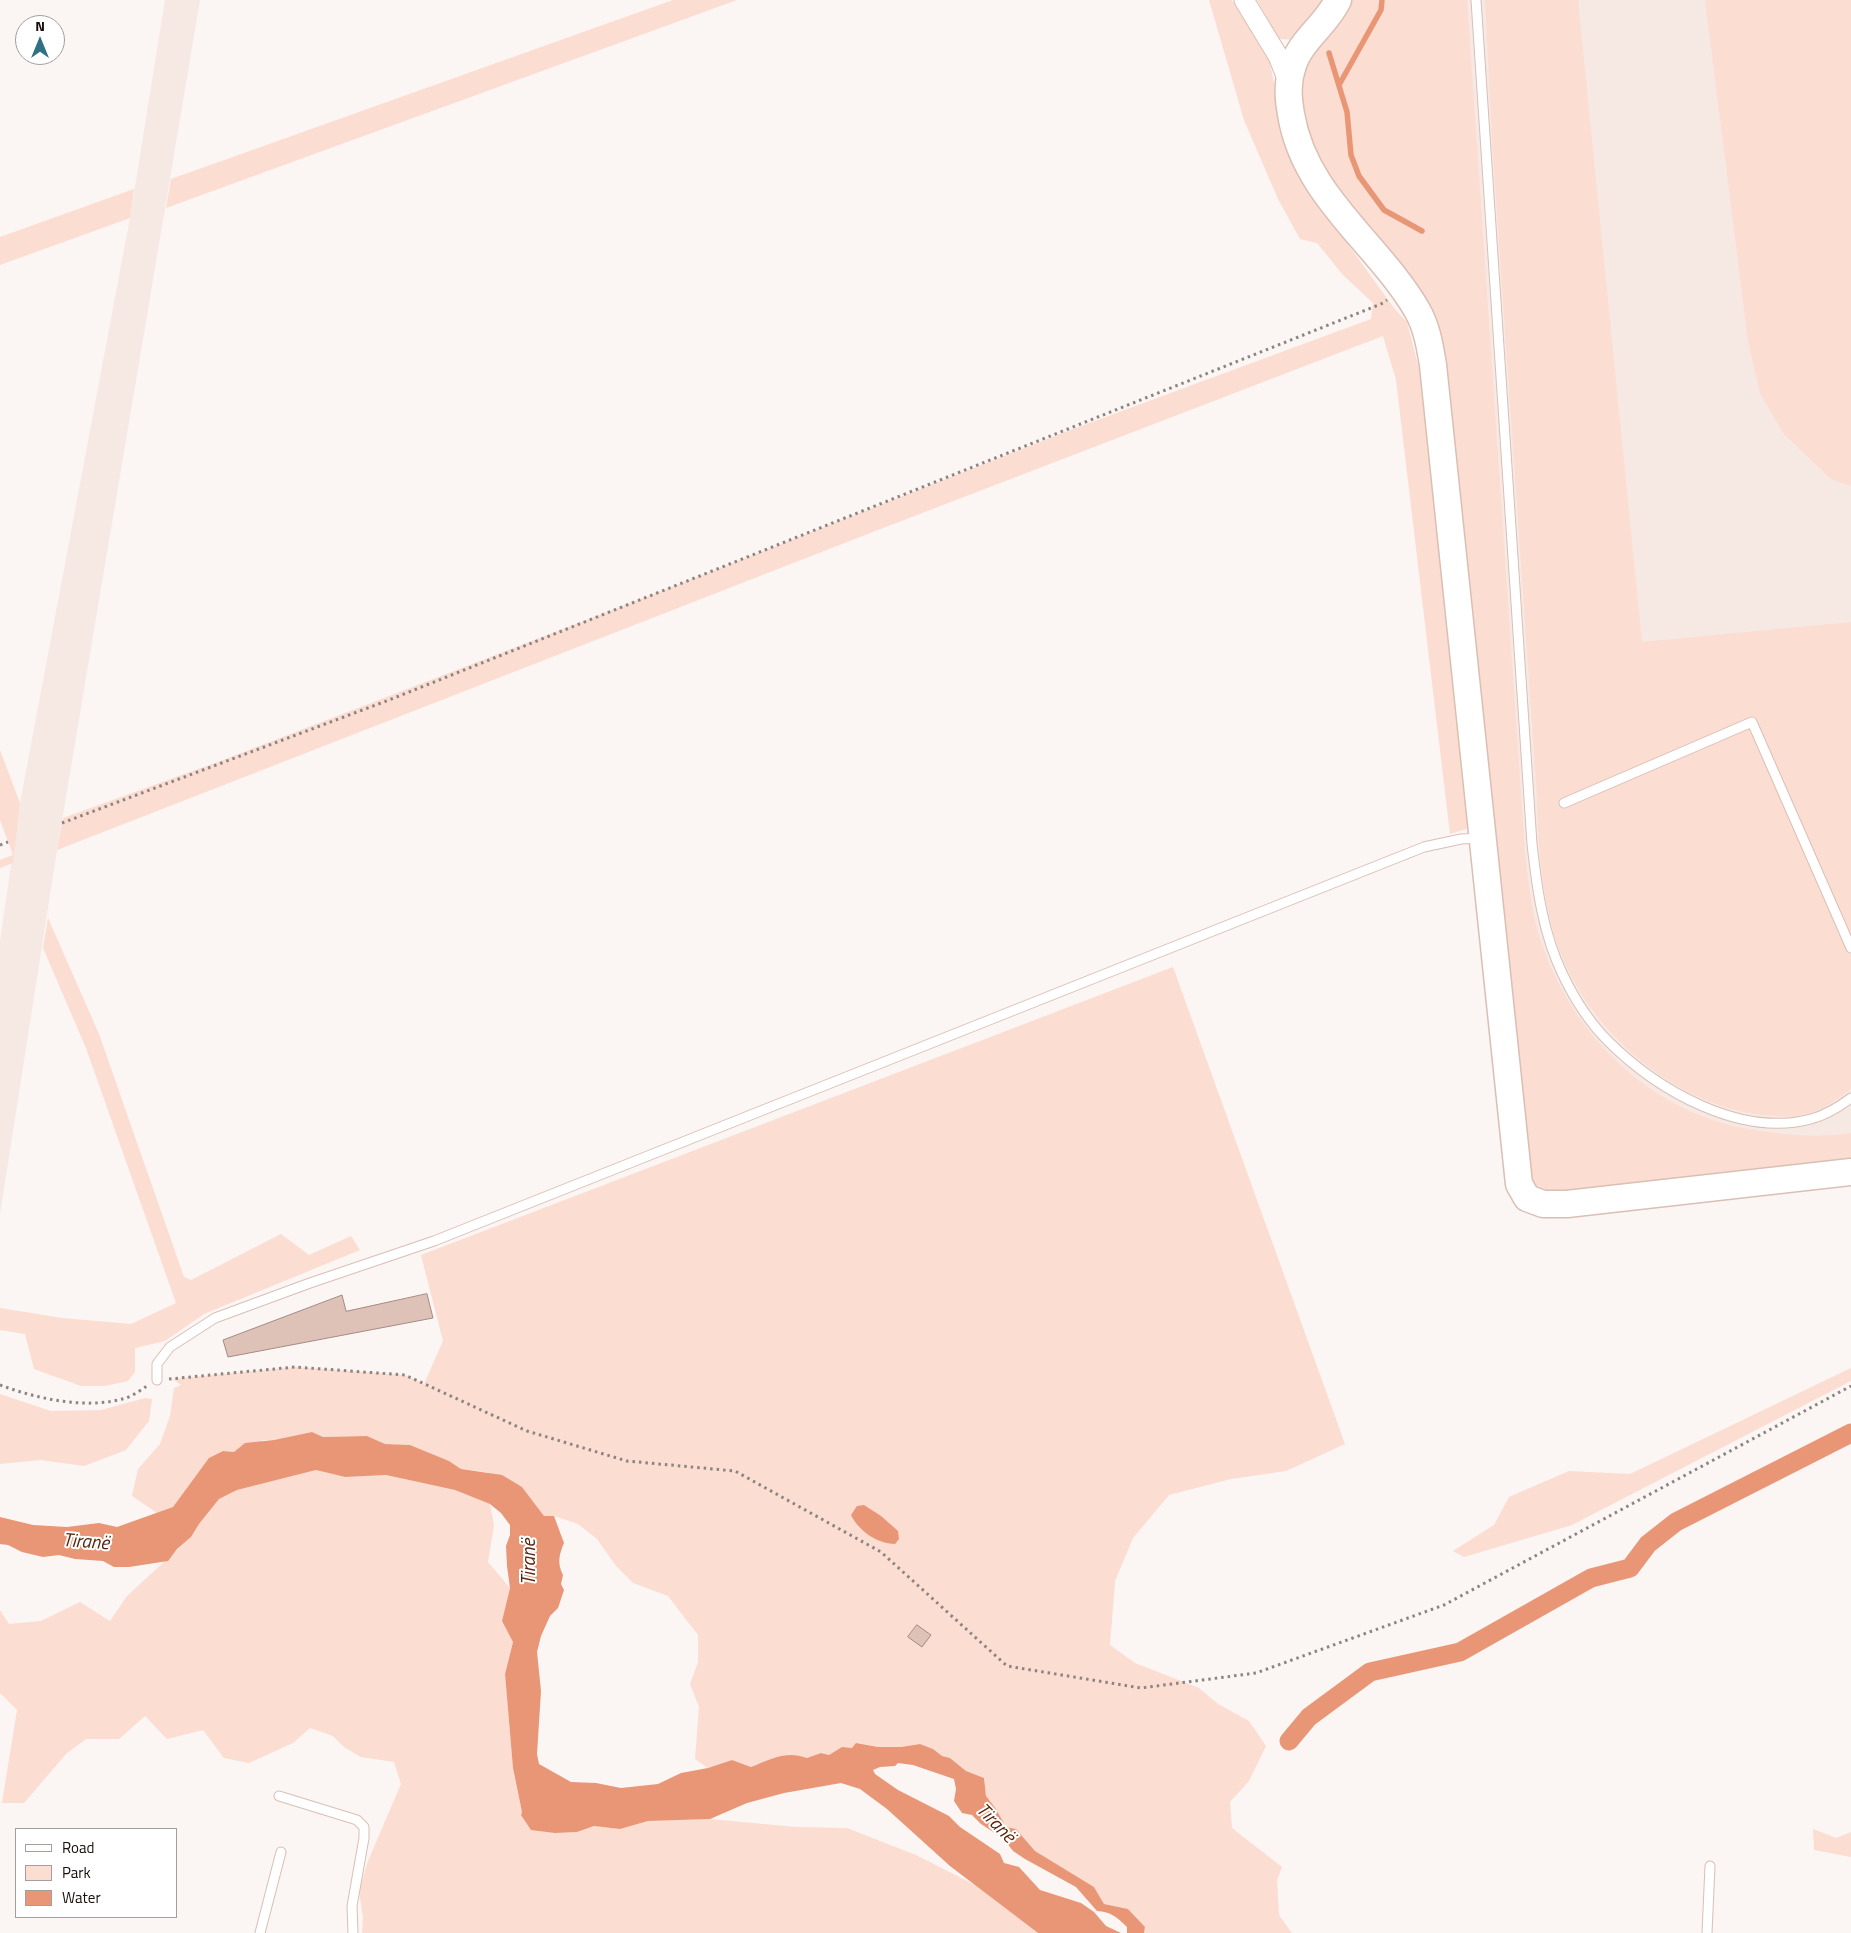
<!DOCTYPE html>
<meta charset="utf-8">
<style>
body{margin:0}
#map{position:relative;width:1851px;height:1933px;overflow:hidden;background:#fbf5f3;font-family:"Titillium Web",sans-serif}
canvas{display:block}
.legend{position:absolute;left:15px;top:1828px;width:162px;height:90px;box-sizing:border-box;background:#fff;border:1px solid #a39f9d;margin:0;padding:6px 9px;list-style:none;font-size:15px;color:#180f0b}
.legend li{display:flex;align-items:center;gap:10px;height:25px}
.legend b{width:25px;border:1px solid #a39f9d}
.north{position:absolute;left:15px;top:15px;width:50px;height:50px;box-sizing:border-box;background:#fff;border:1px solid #a39f9d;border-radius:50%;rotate:0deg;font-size:14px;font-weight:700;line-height:20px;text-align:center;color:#180f0b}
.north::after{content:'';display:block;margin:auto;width:18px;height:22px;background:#307084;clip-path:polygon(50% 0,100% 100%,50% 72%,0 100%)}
</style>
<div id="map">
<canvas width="1851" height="1933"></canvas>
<ul class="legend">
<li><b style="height:6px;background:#fff"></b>Road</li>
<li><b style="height:14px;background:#fbddd2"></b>Park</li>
<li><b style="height:14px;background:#e89676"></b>Water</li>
</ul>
<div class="north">N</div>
</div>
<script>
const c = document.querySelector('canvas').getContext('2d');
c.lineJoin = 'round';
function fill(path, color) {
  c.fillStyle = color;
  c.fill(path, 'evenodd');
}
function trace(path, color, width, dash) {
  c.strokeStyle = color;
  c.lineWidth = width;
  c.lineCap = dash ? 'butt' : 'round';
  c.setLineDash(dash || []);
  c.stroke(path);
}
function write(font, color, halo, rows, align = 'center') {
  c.font = font + ' "Titillium Web",sans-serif';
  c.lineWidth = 4;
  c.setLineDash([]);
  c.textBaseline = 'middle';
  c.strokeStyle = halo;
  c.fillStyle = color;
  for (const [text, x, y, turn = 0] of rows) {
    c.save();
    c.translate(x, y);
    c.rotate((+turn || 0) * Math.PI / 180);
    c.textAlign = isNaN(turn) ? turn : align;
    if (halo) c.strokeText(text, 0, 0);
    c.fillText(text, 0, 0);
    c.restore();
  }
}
fill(new Path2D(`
 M165,0H200L57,850L0,1214V941L20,803L130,218Z
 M1415,0H1851V1158L1540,1189Z`), '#f6e8e3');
fill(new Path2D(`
 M673,0H737L166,208L171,179Z
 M1209,0H1232L1259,41L1270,63L1278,104L1300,178L1394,308L1407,322L1419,369L1471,807L1469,828L1450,834L1396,380L1383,336L878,530L57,850L63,818L223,760L672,587L1065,432L1371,319L1373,303L1343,275L1317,243L1300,239L1278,199L1244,120Z
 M1257,0H1332L1297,40L1279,39Z
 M1351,0H1467L1525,853C1529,888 1532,921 1545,953C1574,1030 1637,1096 1716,1121C1735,1128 1755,1130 1775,1133C1801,1136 1826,1137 1851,1133V1163L1545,1195L1530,1185L1441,352L1326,184L1302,120V73L1312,55Z
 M1485,0H1578L1642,642L1851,622V1089C1837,1099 1822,1111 1805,1114C1789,1118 1771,1116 1756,1114C1672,1102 1592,1032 1561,954C1542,904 1538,850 1537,797L1492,140Z
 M1705,0H1851V486L1831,479L1784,434L1760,393L1748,341Z
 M134,189L130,218L0,265V237Z
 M0,750L20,803L13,863L0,868V860L13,855L0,820Z
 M48,918L99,1034L184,1277L191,1280L281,1234L309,1255L351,1236L360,1250L204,1314L165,1341L135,1348V1372L128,1381L105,1386H81L34,1369L25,1334L0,1330V1308L62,1318L131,1324L176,1303L86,1048L43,948Z
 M1173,967L1345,1444L1286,1471L1231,1479L1169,1495L1133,1538L1115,1581L1110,1645L1135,1663L1199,1688L1218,1704L1249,1721L1266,1746L1249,1781L1230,1802L1232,1828L1282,1867L1277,1880L1279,1915L1292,1933H1144L1145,1927L1128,1909L1104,1904L1094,1887L1035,1851L1016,1829L1006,1827L996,1809L986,1796L984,1778L966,1771L950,1758L942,1756L933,1749L920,1744L901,1747H878L857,1743L852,1748L842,1747L829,1755L821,1753L807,1758C787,1750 769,1759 751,1767L732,1760L708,1768L695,1759L699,1707L690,1684L698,1662V1635L668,1596L633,1583L616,1566L597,1539L578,1524L554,1516H544L522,1487L486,1472L461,1469L449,1461L410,1445L385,1444L367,1436L323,1437L312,1432L274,1440H264L234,1452L223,1451L210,1458L173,1507L157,1513L132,1496L138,1469L160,1444L170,1416L174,1388L181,1385L173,1379L295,1367L405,1375L424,1384L443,1341L421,1255Z
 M1851,1368V1381L1572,1525L1464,1557L1453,1551L1494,1525L1509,1497L1569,1471L1630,1474Z
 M0,1394L51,1411L101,1410L145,1398L152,1399L149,1421L126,1450L84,1466L41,1460L0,1464Z
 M316,1470L345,1477L386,1475L455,1490L490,1504L494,1525L488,1562L510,1588L502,1621L513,1641L505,1674L513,1768L522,1812L521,1815L555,1833L577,1832L594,1826L620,1829L648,1821L710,1819L796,1827L847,1828L916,1855L975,1885L1038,1933H362L363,1918L359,1891L368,1861L401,1784L394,1762L361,1757L344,1747L333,1736L310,1728L293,1743L249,1763L224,1758L203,1730L167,1739L145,1716L119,1739H86L66,1754L24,1803H2L17,1710L0,1693V1610L9,1624L41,1621L80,1602L110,1621L127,1596L191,1537L199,1524L219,1499L237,1490Z
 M1813,1829L1836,1838L1851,1832V1857L1814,1850Z`), '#fbddd2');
fill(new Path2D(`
 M312,1432L323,1437L367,1436L385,1444L410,1445L449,1461L461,1469L502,1475L522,1487L544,1516H554L564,1543C559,1555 557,1563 563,1575L561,1584L564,1590L558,1608L550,1616L541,1636L537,1652L541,1691L537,1754L539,1764L571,1782L596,1783L621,1788L658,1784L681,1773L708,1768L732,1760L751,1767C770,1759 787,1750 807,1758L821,1753L829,1755L842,1747L852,1748L856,1743L878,1747H901L920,1744L933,1749L942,1756L950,1758L966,1771L984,1778L986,1796L996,1809L1006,1827L1016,1829L1035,1851L1094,1887L1104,1904L1128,1909L1145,1927L1144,1933H1127V1927C1117,1917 1111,1912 1097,1911L1076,1887L1025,1859L1013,1851L1004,1839L981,1824L972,1815L962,1813L954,1801L956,1789L954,1779L913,1765L898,1763L895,1766L880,1767L873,1770L875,1774L898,1790L949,1816L960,1827L1000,1854L1004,1863L1019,1867L1040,1890L1081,1903L1094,1912L1106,1926L1121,1933H1038L950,1866L887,1809L860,1789L841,1783L784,1793L747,1803L710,1819L648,1821L620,1829L594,1826L577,1832L555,1833L531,1830L521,1815L522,1812L513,1768L505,1674L513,1642L502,1621L510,1588L507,1566L506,1546L510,1535V1525L501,1513L490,1504L455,1490L386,1475L345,1477L316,1470L237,1490L219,1499L199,1524L191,1537L177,1549L168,1561L129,1567H114L103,1561L75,1559L59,1555L43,1557L22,1552L8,1545L0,1544V1517L33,1525L67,1527L99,1523L117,1527L173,1507L209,1458L223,1451L234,1452L245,1443L274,1440Z
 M864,1505L881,1516L898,1531L899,1539L895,1544C877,1544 858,1530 851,1515L857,1506Z`), '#e89676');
trace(new Path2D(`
 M1329,53L1347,112L1351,155L1359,176L1384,210L1422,231
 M1339,85L1381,10L1382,0`), '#e89676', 5.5);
trace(new Path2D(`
 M1289,1741L1309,1717L1370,1672L1460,1652L1591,1578L1630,1568L1648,1544L1676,1522L1851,1433`), '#e89676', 19);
const building = new Path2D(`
 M427,1294L433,1318L228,1357L223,1340L342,1295L346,1311Z
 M917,1625L931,1635L922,1647L908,1637Z`);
fill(building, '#dec2b8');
trace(building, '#a48b81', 1);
const lane = new Path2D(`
 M1476,0L1532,844C1537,889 1543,934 1563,975C1574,998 1590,1023 1608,1041C1657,1090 1740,1138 1811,1119C1826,1115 1839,1107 1851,1098
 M1564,803L1752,722L1851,948
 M157,1380V1364L170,1347L215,1318L310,1283L434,1241L1424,847L1461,839L1482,838
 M279,1796L357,1820L364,1827V1838L352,1906L353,1933
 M260,1933L281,1852
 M1707,1933L1710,1866`);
const street = new Path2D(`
 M1244,0L1278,56L1288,81`);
const secondary = new Path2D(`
 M1338,0C1327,24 1301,40 1293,65C1287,82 1288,97 1291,114C1304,196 1378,243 1417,310C1427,327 1430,347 1433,365L1519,1184L1527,1198L1543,1204H1567L1851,1172`);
trace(lane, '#dabfb5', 11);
trace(street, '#dabfb5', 21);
trace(secondary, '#dabfb5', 29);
trace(new Path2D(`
 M62,823L389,700L1381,304L1387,300
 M0,845L8,842
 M169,1379L295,1367L405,1375L527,1431L627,1461L735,1471L881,1552L1007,1666L1141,1688L1256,1673L1444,1605L1851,1386
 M0,1385C38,1399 87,1410 126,1398C134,1395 141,1390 147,1386`), '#8c8481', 3, [2.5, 4]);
trace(lane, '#fff', 9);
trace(street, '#fff', 19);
trace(secondary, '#fff', 26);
write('italic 19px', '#59250f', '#fff', [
 ["Tiranë",86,1543,4],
 ["Tiranë",530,1562,-90],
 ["Tiranë",995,1824,46]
]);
</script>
